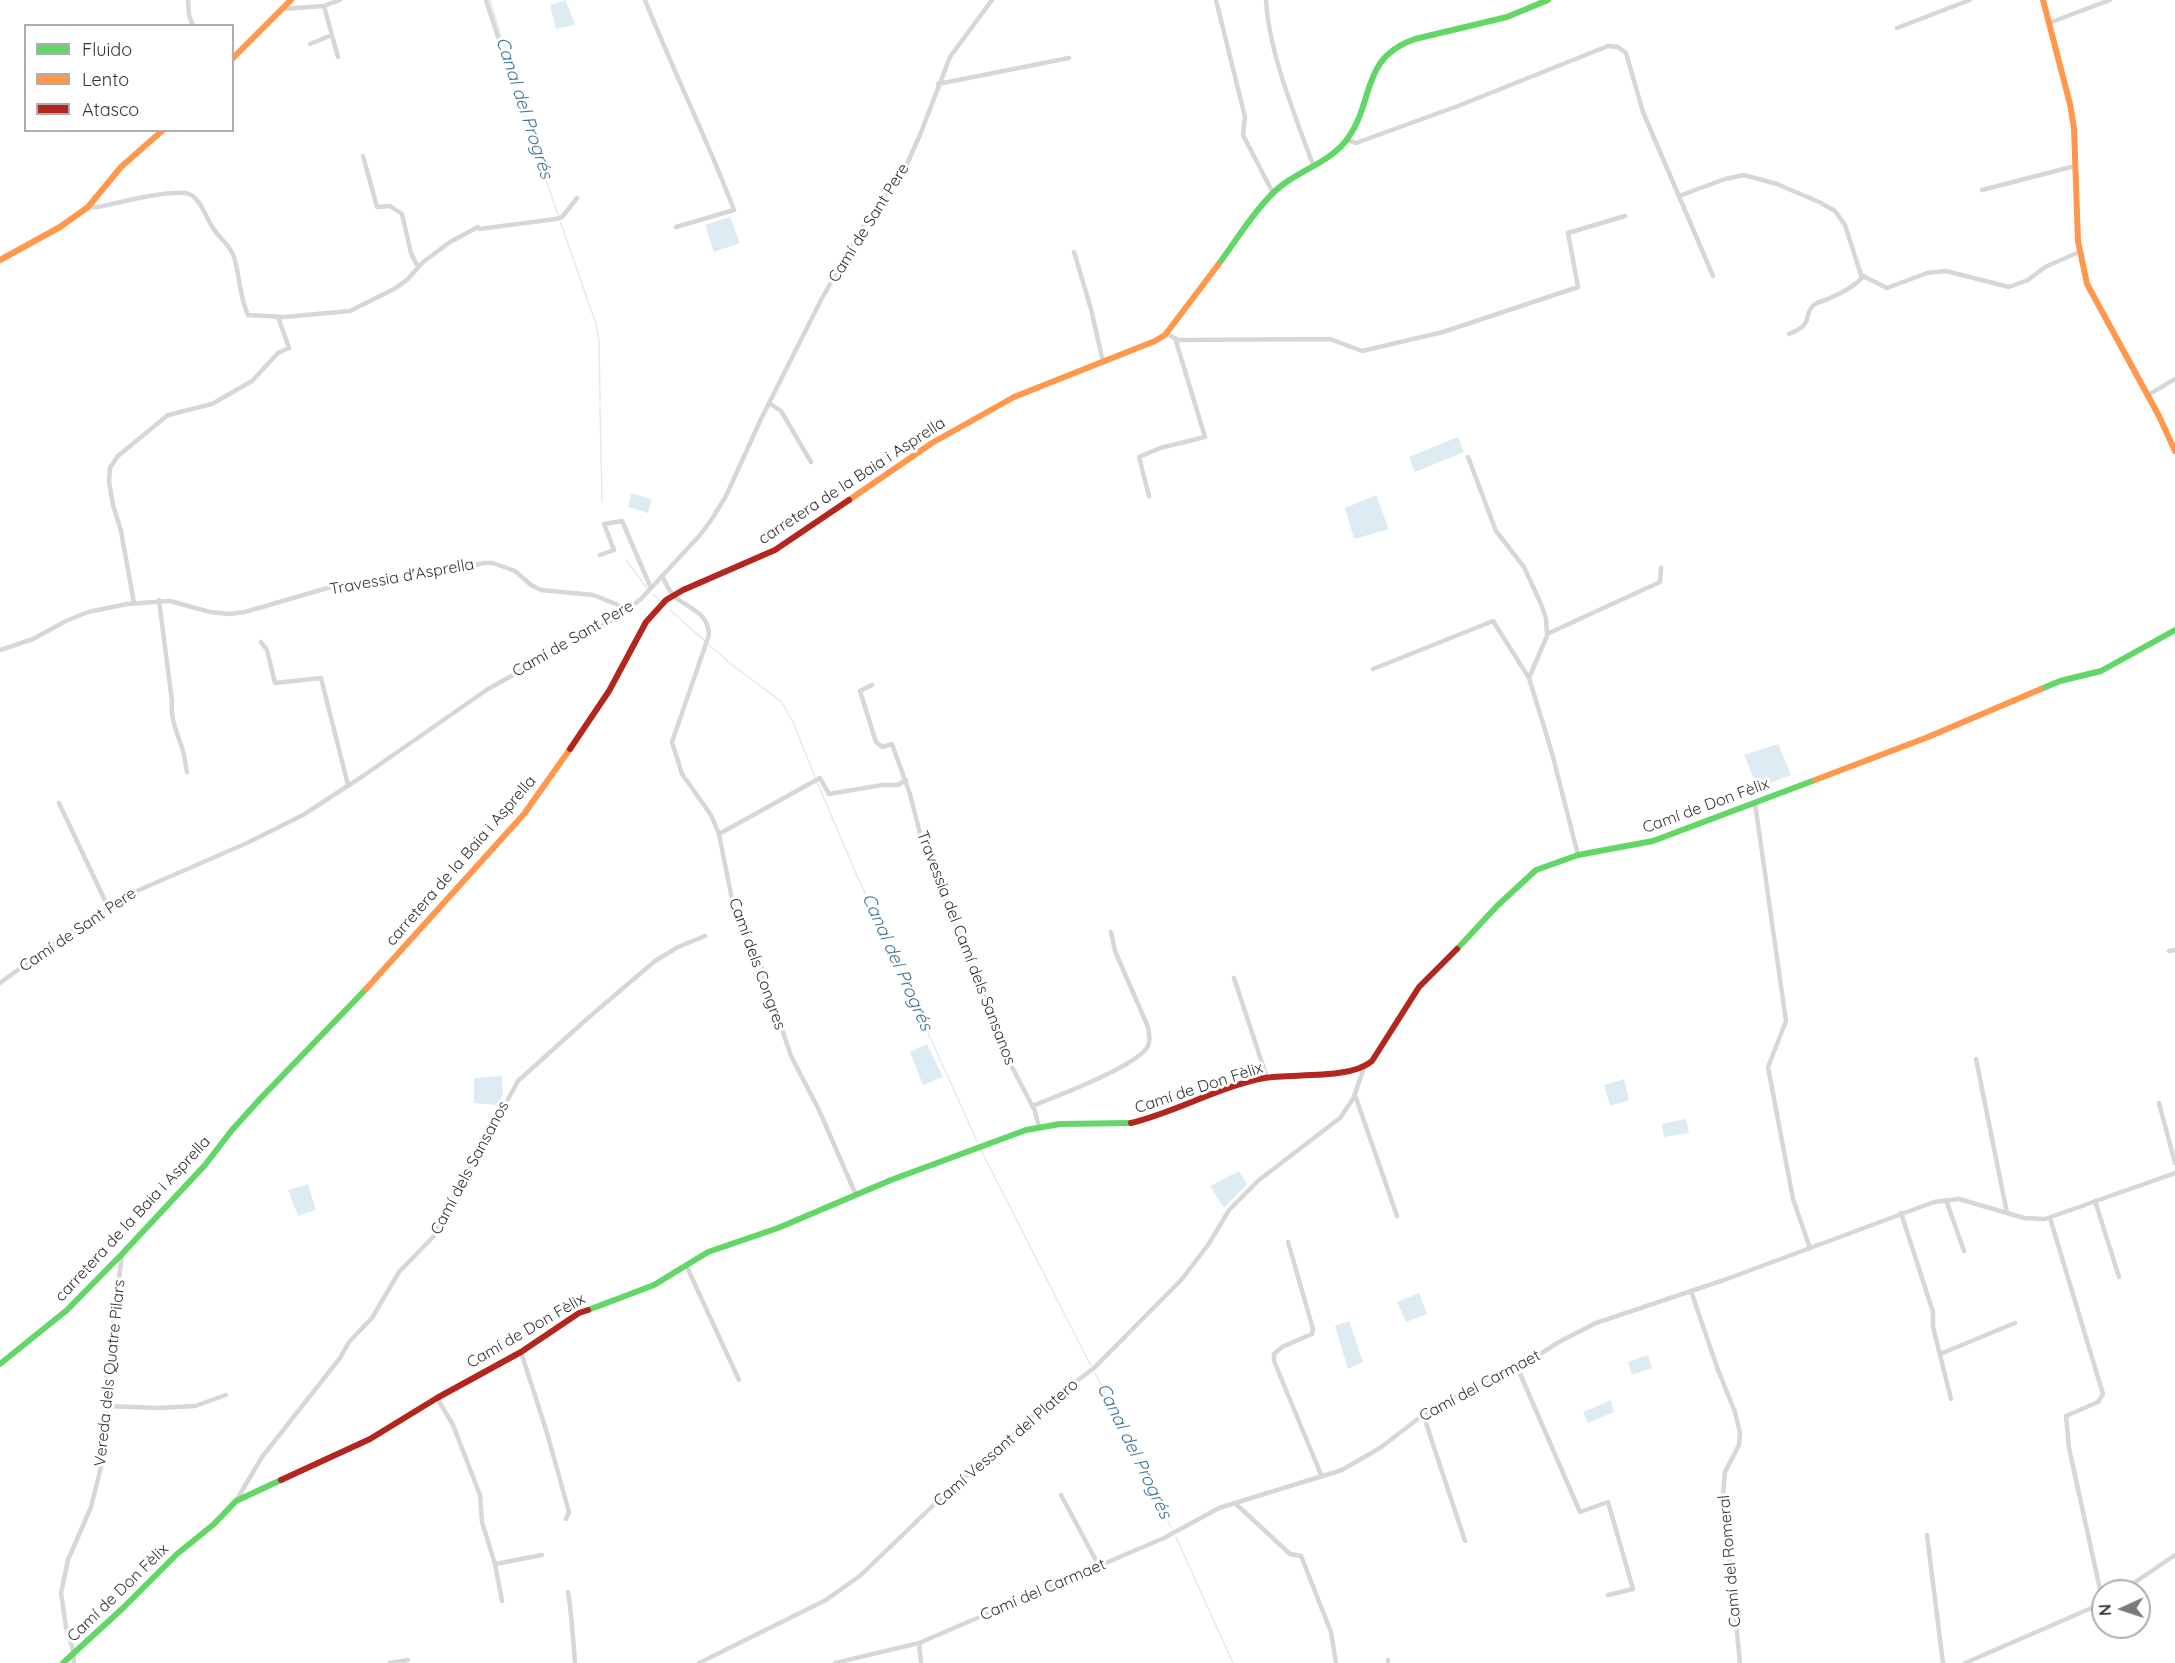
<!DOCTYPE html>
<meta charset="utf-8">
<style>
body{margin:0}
#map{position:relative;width:2175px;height:1663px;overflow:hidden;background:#fff;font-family:Quicksand,sans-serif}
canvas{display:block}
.legend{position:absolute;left:24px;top:24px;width:210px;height:108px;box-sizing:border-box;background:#fff;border:2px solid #adadad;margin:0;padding:8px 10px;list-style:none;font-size:18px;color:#333}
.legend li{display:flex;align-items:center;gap:12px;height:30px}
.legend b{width:30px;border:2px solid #adadad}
.north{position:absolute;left:2091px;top:1579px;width:60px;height:60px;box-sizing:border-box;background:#fff;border:2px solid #adadad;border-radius:50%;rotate:267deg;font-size:16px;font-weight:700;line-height:24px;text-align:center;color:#333}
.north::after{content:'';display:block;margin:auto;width:21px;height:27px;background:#7a7a7a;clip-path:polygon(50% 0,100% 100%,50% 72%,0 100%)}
</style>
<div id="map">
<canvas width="2175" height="1663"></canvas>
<ul class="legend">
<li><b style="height:8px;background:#63d668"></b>Fluido</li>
<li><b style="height:8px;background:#ff974d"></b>Lento</li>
<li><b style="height:8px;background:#b3261e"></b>Atasco</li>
</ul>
<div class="north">N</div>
</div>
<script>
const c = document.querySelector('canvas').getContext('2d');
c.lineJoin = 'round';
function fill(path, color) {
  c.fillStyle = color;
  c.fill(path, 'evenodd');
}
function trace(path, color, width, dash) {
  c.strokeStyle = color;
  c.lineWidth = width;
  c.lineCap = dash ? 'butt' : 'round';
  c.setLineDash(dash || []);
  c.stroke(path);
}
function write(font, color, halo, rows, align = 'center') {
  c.font = font + ' Quicksand,sans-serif';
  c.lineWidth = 6;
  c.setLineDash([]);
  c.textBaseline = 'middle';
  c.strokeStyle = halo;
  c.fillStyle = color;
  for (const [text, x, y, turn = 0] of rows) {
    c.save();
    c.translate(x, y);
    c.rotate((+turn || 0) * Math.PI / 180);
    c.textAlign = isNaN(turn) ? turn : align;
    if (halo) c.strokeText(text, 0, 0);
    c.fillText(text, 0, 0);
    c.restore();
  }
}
fill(new Path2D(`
 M566,0L575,25L556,29L550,5Z
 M730,217L740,243L714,252L705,225Z
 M1458,437L1464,452L1415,472L1409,457Z
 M631,493L652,499L648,513L628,507Z
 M1376,495L1389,529L1354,539L1345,508Z
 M1778,744L1791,775L1758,788L1744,755Z
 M927,1044L943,1077L923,1085L910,1052Z
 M502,1076L503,1093L498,1105L474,1103V1078Z
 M1624,1079L1629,1100L1610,1106L1604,1085Z
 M1686,1119L1689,1133L1664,1137L1662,1124Z
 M1239,1171L1247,1184L1224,1208L1210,1186Z
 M308,1184L316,1210L298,1216L288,1190Z
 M1419,1293L1427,1314L1406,1322L1397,1302Z
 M1349,1321L1363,1362L1348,1369L1335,1326Z
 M1648,1355L1652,1368L1632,1375L1628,1362Z
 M1611,1400L1614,1412L1588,1423L1583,1412Z`), '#ddebf3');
trace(new Path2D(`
 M490,0L526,120L558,215
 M560,221L596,324L599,341L600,402
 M600,405L602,501
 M626,560L647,588
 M653,594L660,601
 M670,610L705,641
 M709,645L736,668L781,701L793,722L815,777
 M817,782L855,871L977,1141
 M981,1150L1091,1366
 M1095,1373L1172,1529
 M1176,1537L1233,1663`), '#ddebf3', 1.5);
trace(new Path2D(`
 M188,0L189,15L193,26
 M486,0L499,40
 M645,0C673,71 707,138 734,210L676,227
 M1216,0L1245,117L1243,135L1273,193
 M1266,0C1269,53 1295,115 1313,165
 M324,6L338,57
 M282,9L324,6L340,0
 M2049,23L2110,0
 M1897,28L1970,0
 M310,44L332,35
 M938,84L1069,58
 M1347,140L1356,143L1458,106L1608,46L1618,47L1626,53L1643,112L1713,276
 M363,156L377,207L390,206L402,214L411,253L418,267
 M1982,190L2075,166
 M1679,196L1725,179L1744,175L1777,184L1819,202L1835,211L1845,225L1861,275L1887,288L1927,273L1946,271L2009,287L2028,280L2045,267L2079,252
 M88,207H99C116,203 174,188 189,194C201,199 206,218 213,228C219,238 230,245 234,257C240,276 239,296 248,315L284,317L350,311L396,288L408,279L422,263L450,242L478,227
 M479,229L556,219L562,217L577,198
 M1074,252L1091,309L1103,362
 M1166,333L1178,340L1330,339L1362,351L1443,332L1578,287L1568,233L1625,216
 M1789,334C1817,323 1801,315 1815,304C1819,302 1825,300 1828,299C1842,293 1854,287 1864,276
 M2148,395L2175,379
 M769,403L781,411L811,462
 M1468,457L1496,531L1524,567L1541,604L1546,618L1547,636L1529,678L1552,753L1578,855
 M1149,496L1139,457L1160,448L1205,437L1175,338
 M600,555L614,550L604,524L622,521L651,588
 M662,576C666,583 669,592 675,597C691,610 708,612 709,635L672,742L682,774L711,815L719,834L733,904L739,919L758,957L791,1056L819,1110L856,1195
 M159,600L172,701C170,719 177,732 182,748C185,756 185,764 187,772
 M134,603L121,531L113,505L109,482L110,468L118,456L168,415L212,404L252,381L278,353L289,348L278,317
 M1547,634L1660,582L1661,568
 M261,642L267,650L275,683L321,678L348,785
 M0,650L33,639L66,621L88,612L127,604L170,601L210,612L229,614L245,612L341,584L449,572L483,563H493L515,571L531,585L541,590L593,595L616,604L625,611
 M1373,669L1493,621L1529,678
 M872,685L860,691L876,742L882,747L892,744L910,794L922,841L1012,1067L1035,1111L1039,1128
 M59,803L108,907
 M1755,803L1786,1021L1768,1067L1793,1199L1810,1248
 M719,834L820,778L829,794L882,785H898L906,780
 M2169,951L2175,950
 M1234,978L1267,1078
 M0,983L52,945L123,897L247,843L303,815L363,776L488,689L616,618L641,599L700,535L712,519L726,496L761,419L821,300L862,228L906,166L920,135L950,57L992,0
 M1976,1059L2007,1213
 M1355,1095L1397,1216
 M2159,1103L2175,1163
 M1032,1106C1055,1097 1138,1066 1148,1046C1151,1039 1149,1034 1148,1027L1115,951L1111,932
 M1946,1200L1964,1251
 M2095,1201L2119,1277
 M1901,1213L1933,1312V1327L1951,1399
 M2050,1218L2103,1394L2098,1402L2066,1416L2069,1448L2103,1603
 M1288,1242L1313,1329L1312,1334L1282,1347L1274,1354V1361L1322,1477
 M686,1265L739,1380
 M1691,1291L1718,1370L1735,1412L1740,1433L1739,1445L1725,1472L1723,1494L1740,1663
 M521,1352L547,1433L569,1512L566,1519
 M1940,1354L2015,1323
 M1518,1369L1580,1512L1608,1502L1633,1589L1608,1595
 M437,1398L453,1425L480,1495L482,1522L495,1564L502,1601
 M107,1406L159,1408L195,1406L226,1395
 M1423,1414L1465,1541
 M1061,1495L1099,1566
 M236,1501L262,1457L340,1358L349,1342L372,1318L399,1272L434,1236L463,1176L473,1163L518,1081L588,1018L655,961L678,947L705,936
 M1235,1503L1290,1554L1301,1556L1331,1632L1336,1663
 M1927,1535L1943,1663
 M495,1564L542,1555
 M2122,1591L2175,1555
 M568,1592C572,1616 573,1639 575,1663
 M919,1643L921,1663
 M1388,1660V1663
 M74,1663L73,1650L66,1627L61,1593L68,1560L91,1507L106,1447V1382L122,1254
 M390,1663L408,1660
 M699,1663L826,1600L861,1575L947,1492L987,1459L1041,1408L1094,1368L1182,1279L1208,1245L1229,1210L1259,1180L1340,1118L1353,1099L1364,1068
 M835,1663L919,1643L1164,1538L1219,1508L1342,1470L1380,1448L1436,1405L1502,1378L1559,1342L1596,1323L1724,1280L1934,1202L1959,1199L2024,1218L2045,1219L2175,1173
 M1965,1663L2103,1603`), '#d7d7d7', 4.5);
trace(new Path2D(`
 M1218,265C1235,242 1260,202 1281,186C1303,169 1332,161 1348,138C1375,100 1360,58 1415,39L1507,17L1548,0
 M2041,689L2060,681L2101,671L2175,630
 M1457,949L1497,906L1536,870L1578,855L1653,841L1815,780
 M588,1310L654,1285L708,1252L778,1228L891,1180L1026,1130L1060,1124L1131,1123
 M0,1364L67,1310L122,1254L205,1165L232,1130L260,1099L366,989
 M63,1663L123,1608L177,1554L214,1524L236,1501L281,1480`), '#63d668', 6);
trace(new Path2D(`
 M2043,0L2070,104L2074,128L2078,241L2087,284L2159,416L2175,451
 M232,59L291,0
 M0,260L60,227L88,207L121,167L163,130
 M849,500L932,443L1014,397L1155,341L1165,335L1218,265
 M1815,780L1928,737L2041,689
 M366,989L524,814L570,749`), '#ff974d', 6);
trace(new Path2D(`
 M570,749L609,691L646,622L666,600L683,590L775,550L849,500
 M1131,1123C1176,1112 1218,1087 1264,1078C1292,1073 1350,1080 1372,1061L1419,987L1457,949
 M281,1480L370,1439L437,1398L521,1352L579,1313L588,1310`), '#b3261e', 6);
write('16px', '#333', '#fff', [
 ["Camí de Sant Pere",869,223,-58],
 ["carretera de la Baia i Asprella",852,481,-33],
 ["Travessia d'Asprella",402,577,-10],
 ["Camí de Sant Pere",573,639,-30],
 ["Camí de Don Fèlix",1706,806,-20],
 ["carretera de la Baia i Asprella",461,861,-49],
 ["Camí de Sant Pere",78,930,-34],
 ["Travessia del Camí dels Sansanos",966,948,69],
 ["Camí dels Congres",757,964,70],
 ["Camí de Don Fèlix",1199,1088,-18],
 ["Camí dels Sansanos",470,1168,-62],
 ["carretera de la Baia i Asprella",133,1219,-47],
 ["Camí de Don Fèlix",526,1331,-30],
 ["Vereda dels Quatre Pilars",110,1373,-84],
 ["Camí del Carmaet",1480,1386,-28],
 ["Camí Vessant del Platero",1006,1443,-41],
 ["Camí del Romeral",1730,1561,-95],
 ["Camí del Carmaet",1043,1590,-23],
 ["Camí de Don Fèlix",118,1593,-44]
]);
write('italic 18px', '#3f7597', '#fff', [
 ["Canal del Progrés",524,108,72],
 ["Canal del Progrés",897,962,66],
 ["Canal del Progrés",1134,1451,64]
]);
</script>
